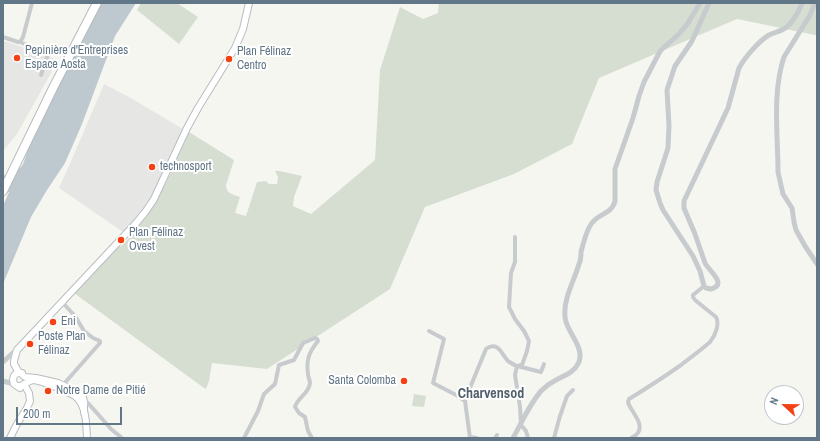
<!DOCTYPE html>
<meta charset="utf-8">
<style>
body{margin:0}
#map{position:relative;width:820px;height:441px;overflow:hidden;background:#f6f6f1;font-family:"Archivo Narrow",sans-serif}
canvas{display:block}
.frame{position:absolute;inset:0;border:4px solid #617686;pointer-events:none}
.north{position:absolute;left:764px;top:385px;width:40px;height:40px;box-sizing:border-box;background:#fff;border:1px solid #c0c8cf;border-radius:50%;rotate:292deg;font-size:11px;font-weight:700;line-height:16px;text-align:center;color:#617686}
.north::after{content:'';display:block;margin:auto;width:14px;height:18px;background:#f44113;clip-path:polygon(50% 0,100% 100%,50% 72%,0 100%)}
.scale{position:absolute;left:16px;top:407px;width:106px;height:18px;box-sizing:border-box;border:2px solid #617686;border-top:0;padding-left:5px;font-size:12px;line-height:14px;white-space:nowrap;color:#617686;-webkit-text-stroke:3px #fff;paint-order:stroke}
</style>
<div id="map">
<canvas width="820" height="441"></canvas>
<div class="frame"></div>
<div class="north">N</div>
<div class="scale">200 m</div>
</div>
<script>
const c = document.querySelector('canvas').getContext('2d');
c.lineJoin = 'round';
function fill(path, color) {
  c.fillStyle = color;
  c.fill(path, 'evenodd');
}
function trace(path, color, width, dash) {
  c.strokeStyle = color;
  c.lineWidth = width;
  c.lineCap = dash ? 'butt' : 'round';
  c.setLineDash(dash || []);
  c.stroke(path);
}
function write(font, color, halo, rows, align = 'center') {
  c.font = font + ' "Archivo Narrow",sans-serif';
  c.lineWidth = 4;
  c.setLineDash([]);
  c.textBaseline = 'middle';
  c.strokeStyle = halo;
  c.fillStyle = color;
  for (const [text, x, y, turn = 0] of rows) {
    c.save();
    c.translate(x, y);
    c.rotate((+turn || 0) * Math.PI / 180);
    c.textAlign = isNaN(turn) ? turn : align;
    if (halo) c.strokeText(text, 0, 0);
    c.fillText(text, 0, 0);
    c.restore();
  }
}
fill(new Path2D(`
 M3,41L11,43L57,60L50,75L17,134L3,151Z
 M104,84L129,97L183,129L156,189L142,212L128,228L123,232L59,188L72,159Z`), '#e6e7e5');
fill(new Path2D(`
 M141,3H177L198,17L179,44L137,10Z
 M439,3H817V34L815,35L737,19L599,78L572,144L514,174L425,207L390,289L267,369L212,363L209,381L206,389L204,388L74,293L118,247H120L129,238L127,236C133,230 140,225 145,218C164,192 176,161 189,132L234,160L226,185C226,194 233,194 240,197L235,213L246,216L257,182L266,181L269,184H277L278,177L275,171H280L302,176L294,197L293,206L311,214L375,160L380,70L400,7L423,19L438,13Z
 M414,394L426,396L424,407L412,406Z`), '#d6ded2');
fill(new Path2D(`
 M101,3H136L115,36L82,124L65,163L47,190L31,217L3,284V206L9,192L3,193V176C24,168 22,169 28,148L87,28Z`), '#bdc9ce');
const secondary = new Path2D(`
 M19,386C24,386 27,381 33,380C40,380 68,392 75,396C87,406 86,424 87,438
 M20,388L14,384L13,379C14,374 17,372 22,373
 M84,413V402L83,397L79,393L58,383L45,380L36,378L25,377L18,371L14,364V361L17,350L137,222L146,211L154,199L187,128L198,108L235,48L243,29L249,3
 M10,438L17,424L27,408L30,401L29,393L24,384`);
const motorway = new Path2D(`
 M3,191L54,86L97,3`);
trace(secondary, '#b7bdc1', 8);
trace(motorway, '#b7bbbe', 10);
trace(new Path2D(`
 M32,3L23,37L20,42L48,54L41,75
 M3,37L18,42H20
 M429,331L444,339L433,383L458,396L465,401
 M62,386L100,343V341L93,338L84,331L75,316L62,302
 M84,402L88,403L111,429L122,438
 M470,437L477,438
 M244,438L258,411L264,394L275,384L279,365L294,360L303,343L315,338L317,339L318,341C309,352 306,360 308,374C308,377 310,380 310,383C309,394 297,398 295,407L299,413L305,417L308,431L312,438
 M470,438L465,401L467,395L486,349C498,340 502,355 508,361C511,363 514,365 517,366L522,365L527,351L529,341L524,331L515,319L509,307L511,273L515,262V237
 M495,438L497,435
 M528,438L526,431L521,425L520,407L515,375L517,366L541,372L544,364
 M554,438L560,416L567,396L573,390
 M631,438C633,437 635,436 636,435C647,425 630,411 628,402L629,399C647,388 664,377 681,365C690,358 701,350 710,342C715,336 720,324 716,317L695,300L693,297V295L704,286`), '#c8cbce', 4);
trace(new Path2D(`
 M709,3L692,41L675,66L667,90L669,126L668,148L657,182L656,190L660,203L663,210L693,256L700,271L704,286L706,288L711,289C728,284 709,271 705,263L695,234L684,208V201L728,108L739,68C745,57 759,41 769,35C775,32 782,31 787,27C793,21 799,11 802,3
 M815,3L810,15L784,57C772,93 778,135 778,172L783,194L792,208L794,222L796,230L805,246L817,264
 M3,362L17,349
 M3,381L14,384
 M513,438C522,422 529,405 541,391C545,387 550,383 556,380C565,375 574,373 579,362C584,348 570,335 566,322C564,315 565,305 567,298C570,286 576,275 579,264C581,260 581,256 581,252C583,244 587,229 592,223C598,214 612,214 615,201V169L633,118L639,96L644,82L658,55L661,50L679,34L688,23L700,3`), '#c8cbce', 5);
trace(secondary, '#fff', 6);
trace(motorway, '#fff', 8);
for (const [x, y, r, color] of [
 [17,58,4,"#f44113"],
 [229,59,4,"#f44113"],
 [152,167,4,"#f44113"],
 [121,240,4,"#f44113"],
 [53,322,4,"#f44113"],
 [30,344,4,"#f44113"],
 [404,381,4,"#f44113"],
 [48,391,4,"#f44113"]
]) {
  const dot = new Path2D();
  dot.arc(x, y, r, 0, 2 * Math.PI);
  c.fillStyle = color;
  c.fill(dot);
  trace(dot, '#fff', 1.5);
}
write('12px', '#617686', '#fff', [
 ["Pepinière d'Entreprises",25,51],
 ["Espace Aosta",25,65],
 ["Plan Félinaz",237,52],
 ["Centro",237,66],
 ["technosport",160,167],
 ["Plan Félinaz",129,233],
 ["Ovest",129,247],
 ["Eni",61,322],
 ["Poste Plan",38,337],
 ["Félinaz",38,351],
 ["Santa Colomba",396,381,"right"],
 ["Notre Dame de Pitié",56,391]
], 'left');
write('bold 14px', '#505f6a', '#fff', [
 ["Charvensod",491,394]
]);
</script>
